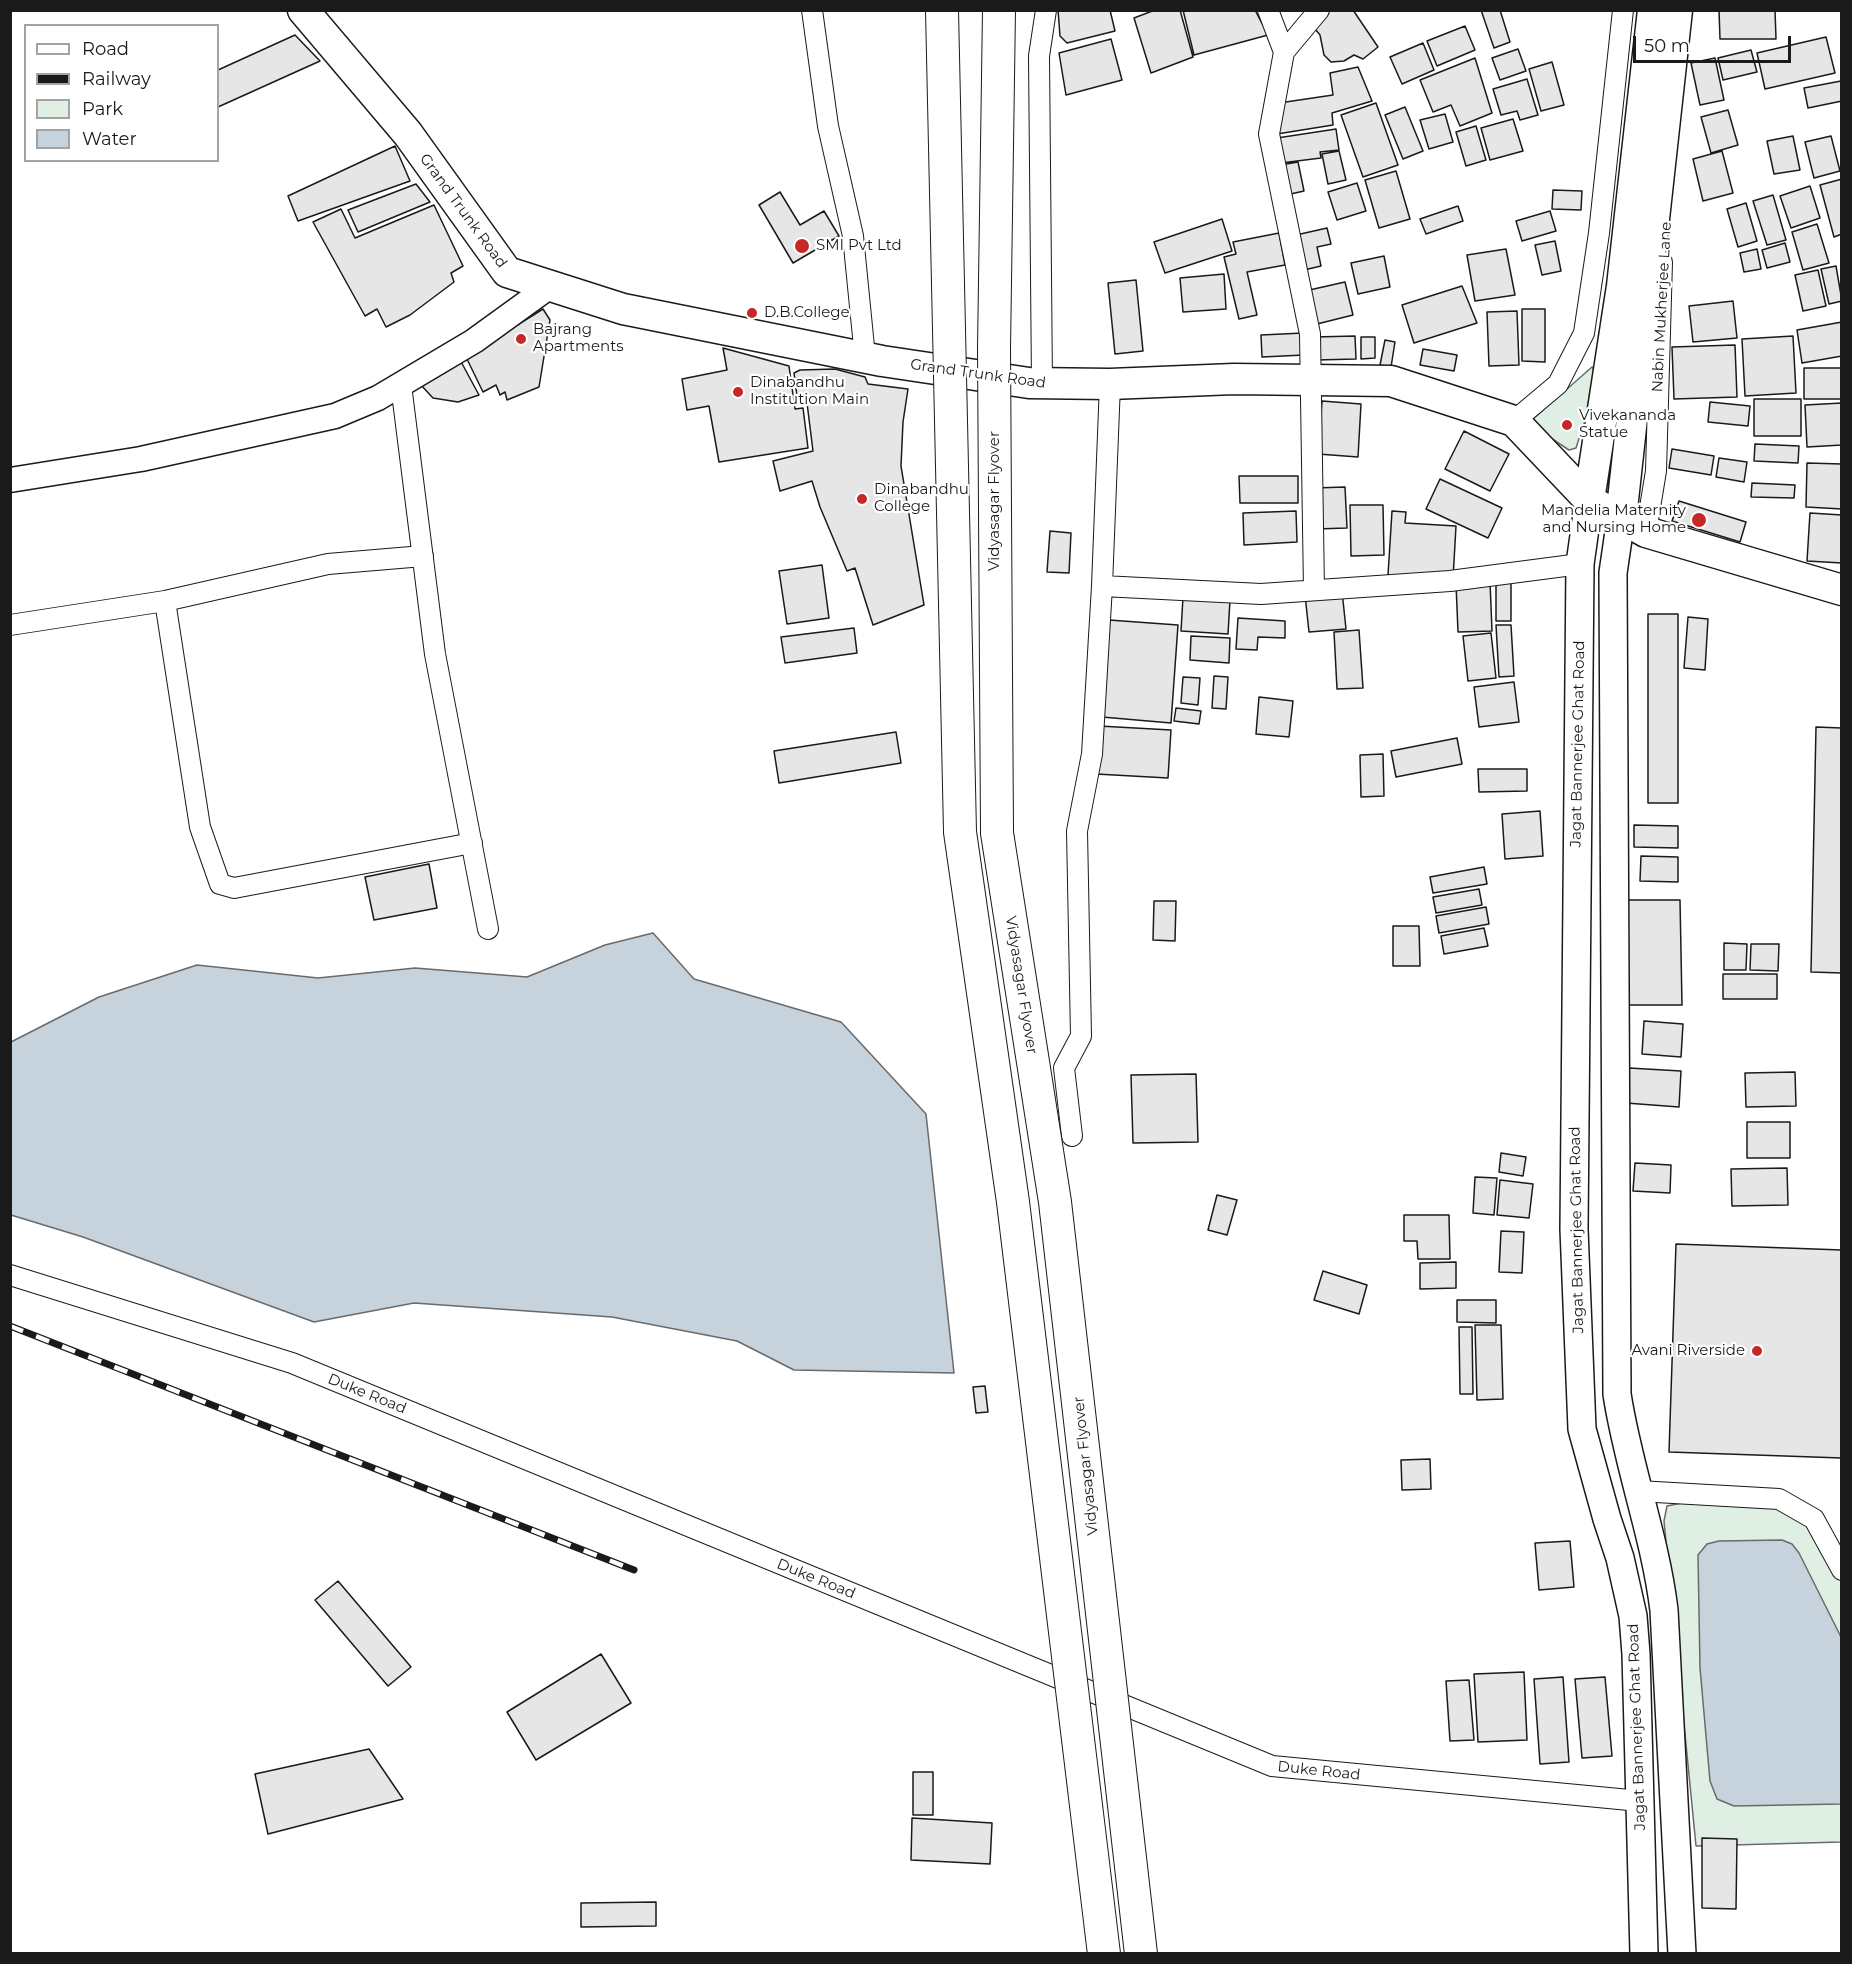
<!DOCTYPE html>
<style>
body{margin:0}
#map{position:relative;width:1852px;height:1964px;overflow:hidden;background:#fff;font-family:Montserrat,sans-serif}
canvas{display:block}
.frame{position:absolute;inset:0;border:12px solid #1a1a1a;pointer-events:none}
.legend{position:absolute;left:24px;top:24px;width:195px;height:138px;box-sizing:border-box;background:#fff;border:2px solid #a3a3a3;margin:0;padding:8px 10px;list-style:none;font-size:18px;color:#1a1a1a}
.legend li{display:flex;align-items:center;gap:12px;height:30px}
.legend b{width:30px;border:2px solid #a3a3a3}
.scale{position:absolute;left:1633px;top:36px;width:158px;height:27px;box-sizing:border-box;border:3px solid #1a1a1a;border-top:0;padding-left:8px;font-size:18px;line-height:21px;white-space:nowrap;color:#1a1a1a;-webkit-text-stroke:4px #fff;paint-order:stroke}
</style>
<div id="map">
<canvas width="1852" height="1964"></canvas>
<div class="frame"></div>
<ul class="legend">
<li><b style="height:8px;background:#fff"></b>Road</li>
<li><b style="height:8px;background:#1a1a1a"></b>Railway</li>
<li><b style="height:16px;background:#e0efe3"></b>Park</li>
<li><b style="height:16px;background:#c6d2dc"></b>Water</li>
</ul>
<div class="scale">50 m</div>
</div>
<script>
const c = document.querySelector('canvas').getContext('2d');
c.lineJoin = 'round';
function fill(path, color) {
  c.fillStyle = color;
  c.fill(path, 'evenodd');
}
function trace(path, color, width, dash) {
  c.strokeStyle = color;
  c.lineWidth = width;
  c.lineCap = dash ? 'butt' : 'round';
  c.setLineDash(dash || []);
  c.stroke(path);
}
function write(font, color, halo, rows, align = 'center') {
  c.font = font + ' Montserrat,sans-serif';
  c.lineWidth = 4.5;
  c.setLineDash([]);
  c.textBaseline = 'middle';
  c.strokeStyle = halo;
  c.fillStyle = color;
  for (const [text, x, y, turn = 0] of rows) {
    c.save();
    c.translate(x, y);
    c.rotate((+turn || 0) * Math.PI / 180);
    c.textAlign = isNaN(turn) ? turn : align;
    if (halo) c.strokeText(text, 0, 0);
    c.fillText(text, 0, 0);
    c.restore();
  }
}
const green = new Path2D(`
 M1592,367L1594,370L1586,417L1576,448L1569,450L1534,427L1533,419Z
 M1682,1503L1777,1505L1814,1519L1841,1581V1842L1696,1846L1664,1521L1667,1506Z`);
fill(green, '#e0efe3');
trace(green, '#6a6a6a', 1.5);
const water = new Path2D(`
 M653,933L694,979L841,1022L926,1114L954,1373L794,1370L737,1341L612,1317L414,1303L314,1322L83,1237L11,1215V1042L99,997L197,965L318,978L415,968L527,977L605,945Z
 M1782,1540L1792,1544L1799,1553L1841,1637V1804L1734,1806L1717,1799L1710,1781L1700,1668L1698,1555L1707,1544L1719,1541Z`);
fill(water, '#c6d2dc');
trace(water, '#6a6a6a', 1.5);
const building = new Path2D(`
 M1058,10H1110L1115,31L1067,43L1060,36Z
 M1155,10H1180L1193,57L1151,73L1134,18Z
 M1183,10H1255L1268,35L1194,55Z
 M1329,10H1353L1378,47L1363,59L1354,55L1344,61L1331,62L1324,55L1320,35L1311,24Z
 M1481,10H1500L1510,42L1494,48Z
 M1719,10H1775L1776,39H1720Z
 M1465,26L1475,50L1437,66L1427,41Z
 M295,35L320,61L218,107V70Z
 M1826,37L1835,73L1765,89L1757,53Z
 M1111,39L1122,80L1066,95L1059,53Z
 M1423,43L1434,70L1402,84L1390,57Z
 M1518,49L1526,71L1500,80L1492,58Z
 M1751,50L1757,72L1723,80L1718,58Z
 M1475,58L1492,113L1460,126L1451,105L1433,112L1420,80Z
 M1715,58L1724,100L1700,105L1691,63Z
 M1552,62L1564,105L1541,111L1529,69Z
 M1358,67L1372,101L1332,113L1333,125L1277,134L1279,103L1333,95L1330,73Z
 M1527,79L1538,115L1520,120L1517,111L1501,115L1493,89Z
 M1841,81L1842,101L1808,108L1804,88Z
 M1376,103L1398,165L1363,177L1341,115Z
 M1405,107L1423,151L1403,159L1385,115Z
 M1728,110L1738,145L1711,153L1701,117Z
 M1445,114L1453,142L1429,149L1420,120Z
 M1513,119L1523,151L1490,160L1481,128Z
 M1476,126L1486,160L1466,166L1456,132Z
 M1336,129L1339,150L1320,152L1321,158L1281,163L1277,138Z
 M1793,136L1800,170L1774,174L1767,141Z
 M1831,136L1840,171L1814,178L1805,142Z
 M395,146L410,181L298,221L288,196Z
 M1339,151L1346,180L1328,184L1322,154Z
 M1722,151L1733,193L1703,201L1693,159Z
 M1298,162L1304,191L1286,195L1281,165Z
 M1396,171L1410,219L1379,228L1365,180Z
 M1842,179V234L1834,237L1820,185Z
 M1357,183L1366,211L1337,220L1328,192Z
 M416,184L430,202L358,232L348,210Z
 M1810,186L1820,218L1791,228L1780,196Z
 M1553,190L1582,191L1581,210L1552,209Z
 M780,192L800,225L824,211L839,236L793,263L759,205Z
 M1773,195L1786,240L1767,245L1753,201Z
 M1746,203L1757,241L1738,247L1727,209Z
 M434,205L463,266L451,273L454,282L410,315L386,327L377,309L365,316L313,222L341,209L355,238Z
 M1458,206L1463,221L1426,234L1420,219Z
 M1550,211L1556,231L1522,241L1516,221Z
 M1222,219L1232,251L1165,273L1154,242Z
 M1817,224L1829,263L1803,270L1792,232Z
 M1327,228L1331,244L1317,247L1321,266L1304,270L1296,235Z
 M1279,233L1285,265L1247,272L1257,315L1239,319L1224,257L1236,254L1233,242Z
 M1555,241L1561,271L1542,275L1535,245Z
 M1785,243L1790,262L1767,268L1762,250Z
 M1506,249L1515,295L1475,301L1467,255Z
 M1757,249L1761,269L1744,272L1740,253Z
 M1384,256L1390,287L1358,294L1351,263Z
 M1836,266L1842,301L1829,304L1821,269Z
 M1818,270L1826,306L1803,311L1795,275Z
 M1224,274L1226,309L1183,312L1180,278Z
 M1136,280L1143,351L1115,354L1108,283Z
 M1345,282L1353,315L1313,325L1305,291Z
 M1462,286L1477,323L1414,343L1402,305Z
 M1733,301L1737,338L1693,342L1689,306Z
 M543,309L550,320L539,387L507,400L505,392L500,395L496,385L483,392L466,357Z
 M1522,309H1545V362L1522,361Z
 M1517,311L1519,365L1489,366L1487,312Z
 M1842,322V356L1802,363L1797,330Z
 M1303,333L1304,355L1262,357L1261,335Z
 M1355,336L1356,359L1316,360L1314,337Z
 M1793,336L1796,393L1745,396L1742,339Z
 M1361,337H1375V358L1361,359Z
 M1385,340L1395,342L1391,367L1380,365Z
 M1735,345L1737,397L1674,399L1672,347Z
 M723,348L789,366L795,409L803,408L808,448L719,462L709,406L687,410L682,379L727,370Z
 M1423,349L1457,355L1454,371L1420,365Z
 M459,358L479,395L458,402L433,398L420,384Z
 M1804,368H1842V399H1804Z
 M835,369L865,377L868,384L908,389L903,422L901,466L924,605L873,625L855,568L847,571L820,507L812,481L780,491L773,461L813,451L807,403L798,404L794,373L800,370Z
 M1754,399H1801V436H1754Z
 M1322,401L1361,404L1358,457L1318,454Z
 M1710,402L1750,406L1748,426L1708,422Z
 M1842,403V445L1807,447L1805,405Z
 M1464,431L1509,454L1490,491L1445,469Z
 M1755,444L1799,446L1798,463L1754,461Z
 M1672,449L1714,456L1711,475L1669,468Z
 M1719,458L1747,462L1744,482L1716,477Z
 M1807,463L1842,464V509L1806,507Z
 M1239,476H1298V503H1240Z
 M1440,479L1502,508L1488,538L1426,509Z
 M1752,483L1795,485L1794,498L1751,497Z
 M1345,487L1347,528L1316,529L1314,488Z
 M1679,501L1746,522L1740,542L1672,521Z
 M1350,505H1383L1384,555L1351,556Z
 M1296,511L1297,542L1244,545L1243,513Z
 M1392,511L1406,512L1405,523L1456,526L1453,579L1388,575Z
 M1810,513L1842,515V563L1807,561Z
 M1050,531L1071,533L1069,573L1047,572Z
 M822,565L829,618L787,624L779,571Z
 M1496,578H1511V621H1496Z
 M1490,582L1492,631L1458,632L1456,584Z
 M1342,591L1346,629L1309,632L1305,595Z
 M1183,597L1230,600L1228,634L1181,631Z
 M1648,614H1678V803H1648Z
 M1688,617L1708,619L1705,670L1684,668Z
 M1238,618L1285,621V638L1258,637L1257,650L1236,649Z
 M1109,620L1178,625L1171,723L1102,717Z
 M1496,625H1511L1514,676L1499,677Z
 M854,628L857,653L785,663L781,637Z
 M1359,630L1363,688L1337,689L1334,632Z
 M1491,633L1496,678L1468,681L1463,636Z
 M1191,636L1230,638L1229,663L1190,660Z
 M1214,676L1228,677L1226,709L1212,708Z
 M1183,677L1200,678L1198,705L1181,703Z
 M1514,682L1519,722L1479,727L1474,687Z
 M1259,697L1293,701L1289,737L1256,734Z
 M1176,708L1201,711L1199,724L1174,721Z
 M1099,726L1171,730L1168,778L1096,774Z
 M1816,727L1842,728V973L1811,972Z
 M896,732L901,763L779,783L774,751Z
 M1457,738L1462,764L1396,777L1391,751Z
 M1383,754L1384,796L1361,797L1360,755Z
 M1478,769H1527V791L1479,792Z
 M1540,811L1543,856L1505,859L1502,814Z
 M1634,825L1678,826V848L1634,847Z
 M1641,856L1678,857V882L1640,881Z
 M429,864L437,908L374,920L365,877Z
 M1484,867L1487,884L1433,893L1430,877Z
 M1479,889L1482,905L1436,913L1433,897Z
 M1624,900H1680L1682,1005H1626Z
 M1154,901H1176L1175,941L1153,940Z
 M1486,907L1489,924L1439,933L1436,916Z
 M1393,926H1419L1420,966H1393Z
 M1484,928L1488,946L1444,954L1441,936Z
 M1724,943L1747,944L1746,970H1724Z
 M1751,944H1779L1778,971L1750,970Z
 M1723,974H1777V999H1723Z
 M1644,1021L1683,1024L1681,1057L1642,1054Z
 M1629,1068L1681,1071L1679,1107L1626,1103Z
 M1795,1072L1796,1106L1746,1107L1745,1073Z
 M1196,1074L1198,1142L1133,1143L1131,1075Z
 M1747,1122H1790V1158H1747Z
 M1501,1153L1526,1157L1523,1176L1499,1172Z
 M1635,1163L1671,1165L1670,1193L1633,1191Z
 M1787,1168L1788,1205L1732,1206L1731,1169Z
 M1475,1177L1497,1178L1494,1215L1473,1213Z
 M1500,1180L1533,1184L1529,1218L1497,1215Z
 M1217,1195L1237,1200L1227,1235L1208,1230Z
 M1404,1215H1449L1450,1259H1418L1417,1241H1404Z
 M1501,1231L1524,1232L1522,1273L1499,1272Z
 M1676,1244L1842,1250V1458L1669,1452Z
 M1456,1262V1288L1420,1289V1263Z
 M1323,1271L1367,1285L1359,1314L1314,1300Z
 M1457,1300H1496V1323L1457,1322Z
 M1475,1325H1501L1503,1399L1477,1400Z
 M1459,1327H1472L1473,1394H1460Z
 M985,1386L988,1412L976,1413L973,1387Z
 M1430,1459L1431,1489L1402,1490L1401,1460Z
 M1570,1541L1574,1587L1539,1590L1535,1543Z
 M338,1581L411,1667L388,1686L315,1600Z
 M601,1654L631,1703L536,1760L507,1712Z
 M1524,1672L1527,1740L1478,1742L1474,1674Z
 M1563,1677L1569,1762L1540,1764L1534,1679Z
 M1605,1677L1612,1756L1582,1758L1575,1679Z
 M1469,1680L1474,1740L1450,1741L1446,1681Z
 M369,1749L403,1799L268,1834L255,1774Z
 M913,1772H933V1815H913Z
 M912,1818L992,1823L990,1864L911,1860Z
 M1702,1838L1737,1839L1736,1909L1702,1908Z
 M656,1902V1926L581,1927V1903Z`);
fill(building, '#e6e6e6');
trace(building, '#1a1a1a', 1.5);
const minor = new Path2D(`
 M812,10L828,126L853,236L865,357
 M1268,10L1284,52
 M1042,384L1039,56L1046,10
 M401,385L435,654L488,929
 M1514,421L1558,384L1584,333L1599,233L1623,10
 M1646,532L1656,471L1662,262
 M1102,586L1261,594L1450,581L1580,564
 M1314,590L1310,334L1269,134L1284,52L1319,10
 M165,601L200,827L220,884L234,888L472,843
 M10,625L165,601L328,564L423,556
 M1072,1136L1064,1068L1081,1036L1077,831L1092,754L1102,586L1110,384
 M10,1275L292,1363L1272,1766L1640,1801
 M1638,1491L1779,1499L1814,1519L1842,1570`);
const tertiary = new Path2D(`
 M10,480L141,459L335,416L378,398L474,341L550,286`);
const secondary = new Path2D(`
 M1589,500L1580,564L1574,1229L1582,1429L1607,1519L1620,1558L1633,1616L1636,1654L1644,1954
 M1621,518L1613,573L1617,1394C1628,1467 1655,1536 1664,1610L1682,1954`);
const primary = new Path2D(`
 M303,10L408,134L507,272L623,309L882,361L1029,383L1110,384L1234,379L1391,381L1514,421L1589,500L1646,532L1842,590
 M1589,500L1622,286L1653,10
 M1621,518L1677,10`);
trace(minor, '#1a1a1a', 22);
trace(tertiary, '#1a1a1a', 27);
trace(secondary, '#1a1a1a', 30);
trace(primary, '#1a1a1a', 33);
trace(minor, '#fff', 20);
trace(tertiary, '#fff', 24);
trace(secondary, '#fff', 27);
trace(primary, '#fff', 30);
const rail = new Path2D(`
 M10,1326L634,1570`);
trace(rail, '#1a1a1a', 7);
trace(rail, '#fff', 4.5, [14]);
const trunkBridge = new Path2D(`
 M942,10L960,832L1013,1202L1104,1954
 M999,10L994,349L997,833L1055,1202L1141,1954`);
trace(trunkBridge, '#1a1a1a', 34, []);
trace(trunkBridge, '#fff', 32);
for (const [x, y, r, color] of [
 [802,246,8,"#c62828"],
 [752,313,6,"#c62828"],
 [521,339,6,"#c62828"],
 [738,392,6,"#c62828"],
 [1567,425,6,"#c62828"],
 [862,499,6,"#c62828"],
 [1699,520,8,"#c62828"],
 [1757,1351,6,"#c62828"]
]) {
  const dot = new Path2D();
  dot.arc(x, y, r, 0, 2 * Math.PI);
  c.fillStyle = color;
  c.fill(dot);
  trace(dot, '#fff', 2);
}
write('15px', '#1a1a1a', '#fff', [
 ["Grand Trunk Road",463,211,54],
 ["Nabin Mukherjee Lane",1662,307,-87],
 ["Grand Trunk Road",978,374,8],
 ["Vidyasagar Flyover",995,501,-90],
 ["Jagat Bannerjee Ghat Road",1578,744,-89],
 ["Vidyasagar Flyover",1021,985,81],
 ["Jagat Bannerjee Ghat Road",1577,1230,-91],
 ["Duke Road",367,1394,22],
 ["Vidyasagar Flyover",1086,1466,-96],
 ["Duke Road",816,1579,22],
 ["Jagat Bannerjee Ghat Road",1637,1727,-92],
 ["Duke Road",1319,1771,6]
]);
write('15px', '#1a1a1a', '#fff', [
 ["SMI Pvt Ltd",816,246],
 ["D.B.College",764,313],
 ["Bajrang",533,330],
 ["Apartments",533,347],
 ["Dinabandhu",750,383],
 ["Institution Main",750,400],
 ["Vivekananda",1579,416],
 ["Statue",1579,433],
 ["Dinabandhu",874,490],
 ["College",874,507],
 ["Mandelia Maternity",1686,511,"right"],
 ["and Nursing Home",1686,528,"right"],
 ["Avani Riverside",1745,1351,"right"]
], 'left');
</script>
